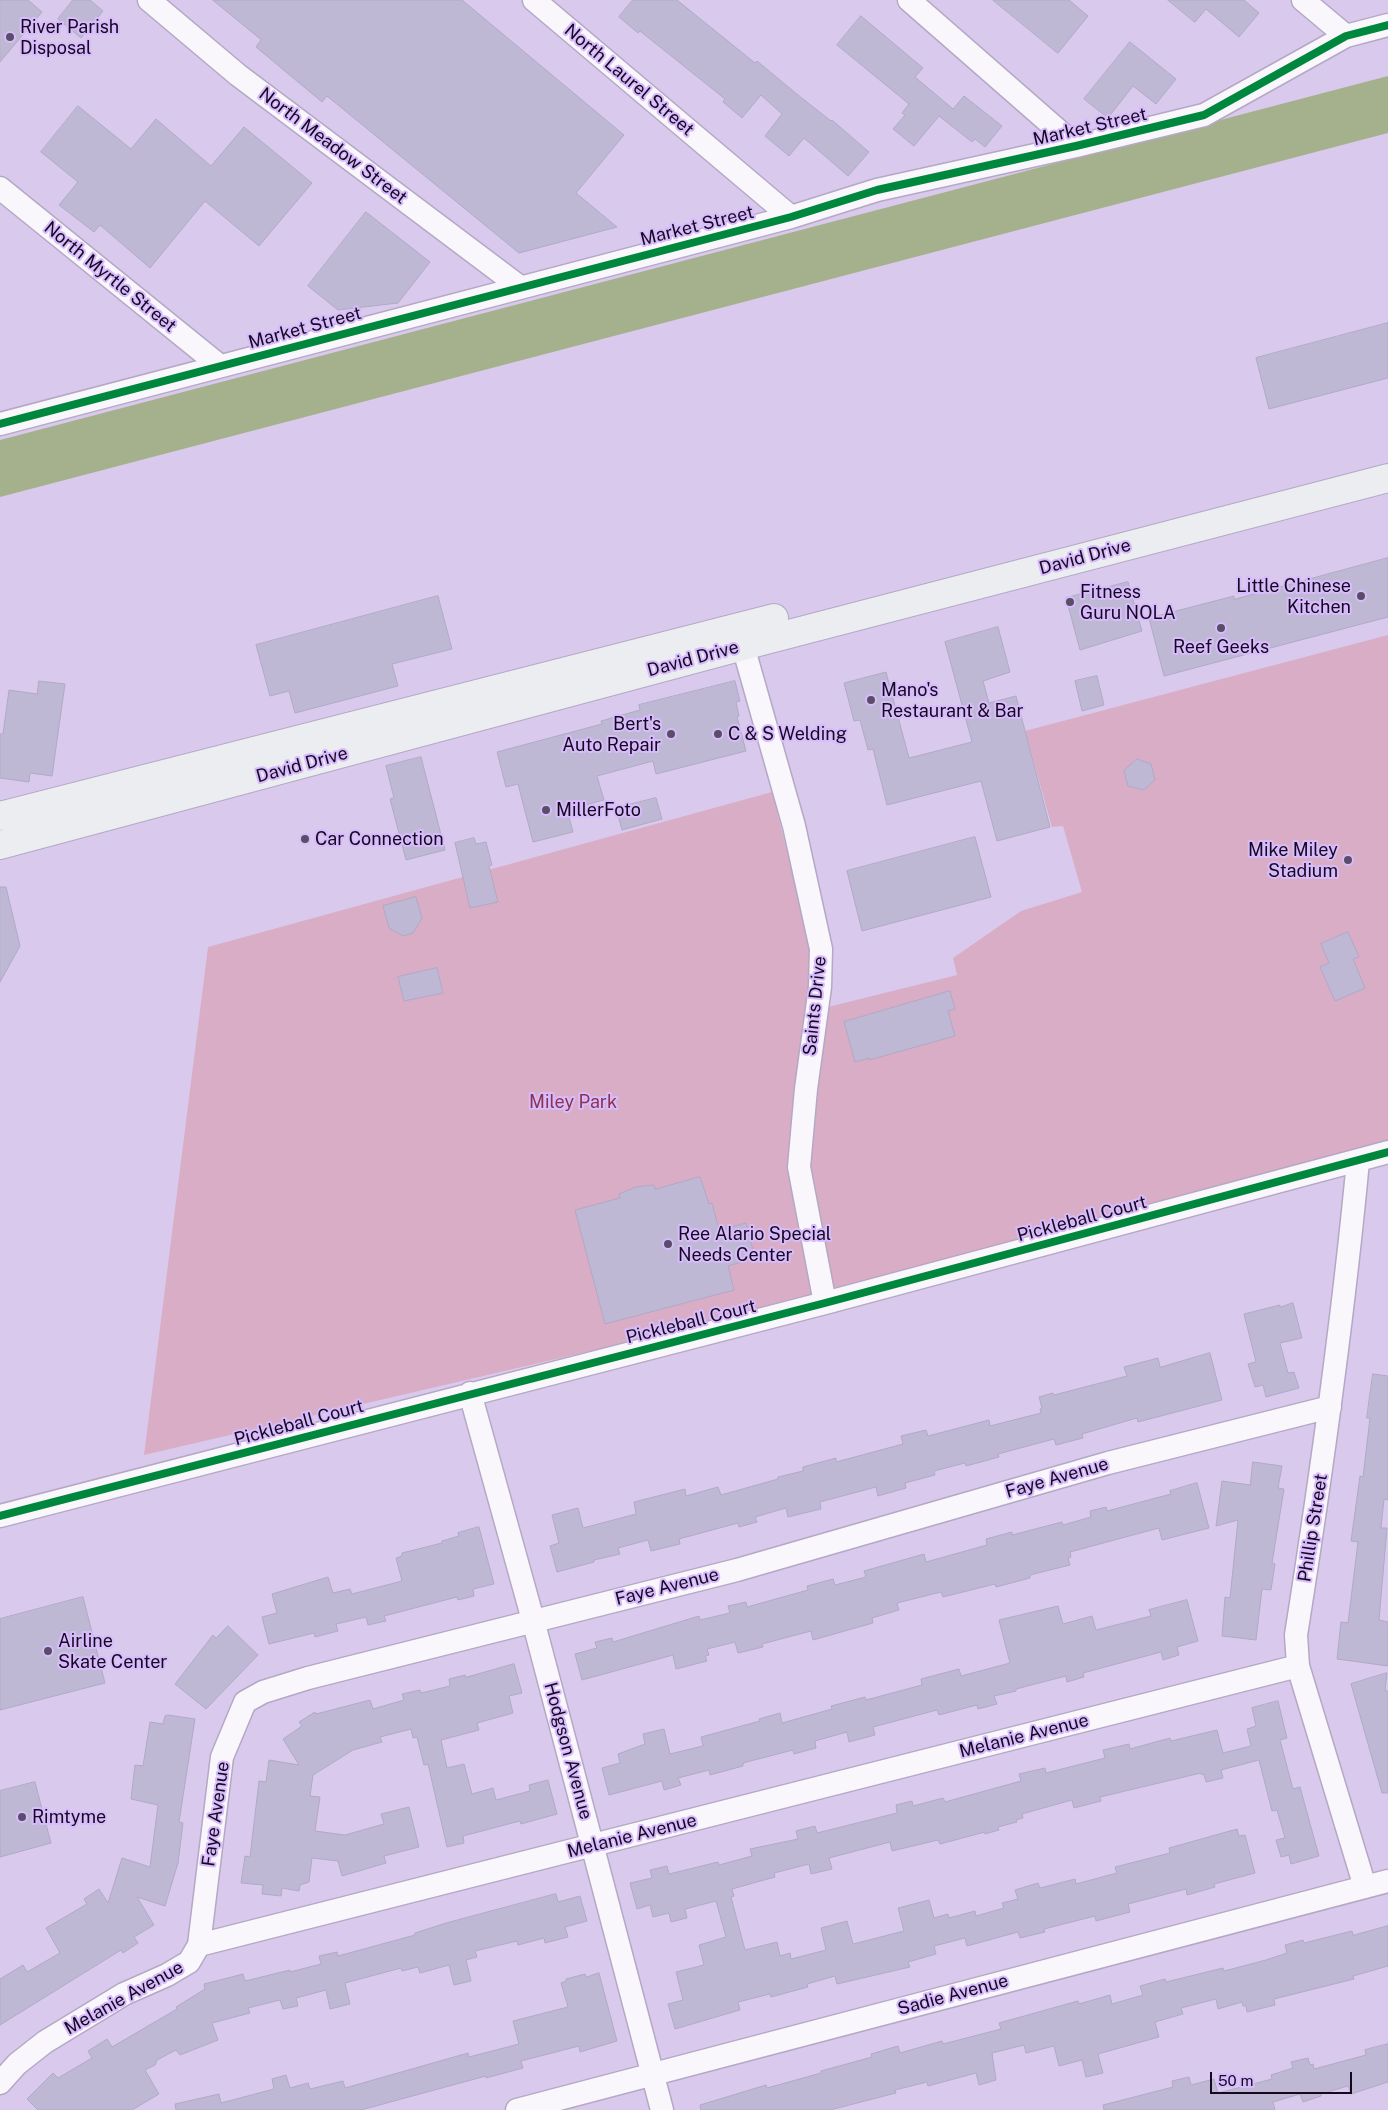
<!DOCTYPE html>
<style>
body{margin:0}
#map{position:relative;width:1388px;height:2110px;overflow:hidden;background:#d9caed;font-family:"Public Sans",sans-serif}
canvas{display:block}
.scale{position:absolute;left:1210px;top:2072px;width:142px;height:22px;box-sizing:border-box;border:2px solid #14091f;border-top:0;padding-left:6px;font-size:15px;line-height:18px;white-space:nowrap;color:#14091f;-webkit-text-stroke:4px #d8bbfc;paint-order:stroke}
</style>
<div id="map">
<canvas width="1388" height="2110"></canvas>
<div class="scale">50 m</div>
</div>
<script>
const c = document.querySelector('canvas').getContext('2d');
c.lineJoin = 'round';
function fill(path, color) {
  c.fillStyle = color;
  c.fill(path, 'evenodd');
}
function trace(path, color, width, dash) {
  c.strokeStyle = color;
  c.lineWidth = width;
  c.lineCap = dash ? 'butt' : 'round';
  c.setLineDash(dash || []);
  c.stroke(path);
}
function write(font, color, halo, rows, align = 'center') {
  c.font = font + ' "Public Sans",sans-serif';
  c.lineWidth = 4;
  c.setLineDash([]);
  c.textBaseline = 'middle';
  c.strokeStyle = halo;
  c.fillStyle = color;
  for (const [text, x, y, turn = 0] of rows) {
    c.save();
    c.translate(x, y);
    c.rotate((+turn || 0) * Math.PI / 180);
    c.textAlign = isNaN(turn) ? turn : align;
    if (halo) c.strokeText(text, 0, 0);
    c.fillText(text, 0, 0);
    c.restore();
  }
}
fill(new Path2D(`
 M1388,635V1146L1359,1148L1024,1250L144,1455L208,947L772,792L811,947L808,1012L957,975L953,958L1021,911L1082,892L1063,826L1052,827L1025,731Z`), '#d8adc5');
fill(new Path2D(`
 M1388,76V133L0,497V440Z`), '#a5b18d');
const building = new Path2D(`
 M0,0H28L42,12L0,62Z
 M73,0H90L103,11L81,38L58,19Z
 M213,0H462L624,135L576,193L617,227L519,253L327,96L322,102L256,47L261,40Z
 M633,0H677L755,63L757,61L798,95L831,121L832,120L869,152L848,176L804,138L789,156L765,136L782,114L761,95L742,118L723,102L725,99L640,31L638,33L619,17Z
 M993,0H1069L1088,16L1058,53Z
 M1168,0H1244L1259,13L1239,37L1206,9L1195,22Z
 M861,16L923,68L915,77L953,109L964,96L1002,126L985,147L975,139L972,142L939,116L914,146L893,129L905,115L902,113L909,104L837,45Z
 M1130,42L1176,79L1156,104L1133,86L1108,118L1084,99Z
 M78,106L131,149L156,119L211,166L244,127L312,183L259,246L205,201L150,268L100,225L94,232L59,205L78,182L41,152Z
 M366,212L430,262L398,303L338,310L308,286Z
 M1388,323V378L1269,409L1256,358Z
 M1388,558V617L1164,676L1149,618L1234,596V599Z
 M1128,582L1142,631L1080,650L1066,598Z
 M438,596L452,649L392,664L398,686L295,713L289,691L270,696L256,645Z
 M998,627L1010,672L983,681L989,703L1016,696L1050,827L997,841L981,781L887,805L873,749L868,750L860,720L854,721L844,683L886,672L909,758L972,742L945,642Z
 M1097,676L1104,705L1082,711L1075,681Z
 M39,681L65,684L52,776L30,773L29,782L0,778V734H3L9,690L37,694Z
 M735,681L740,701L736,702L739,716L737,717L746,751L656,774L653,761L597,776L604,800L567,810L573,832L533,842L518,784L506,787L497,752L602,724L601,721L640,710L639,705Z
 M421,757L445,850L406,860L390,799L394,798L386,766Z
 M1137,759L1151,764L1155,780L1144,790L1128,786L1124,771Z
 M656,798L662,819L622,830L616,808Z
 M975,837L991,897L862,931L847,871Z
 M474,838L476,844L486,842L492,865L489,866L498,902L470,908L455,843Z
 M0,887H6L20,946L0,982Z
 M416,897L422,918L413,933L403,936L389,928L383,906Z
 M1348,932L1359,957L1353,959L1365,988L1335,1001L1320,967L1329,963L1321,944Z
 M437,968L443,993L404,1001L398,977Z
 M950,991L955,1009L948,1011L955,1036L869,1060V1058L855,1062L844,1022Z
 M700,1177L709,1204L712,1203L719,1230L746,1223L755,1258L728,1266L734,1290L605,1324L575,1210L620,1198L619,1194L636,1187L654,1185L655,1189Z
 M1293,1303L1302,1338L1280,1343L1288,1373L1294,1372L1299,1388L1266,1397L1263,1385L1255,1387L1248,1364L1256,1362L1244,1314L1280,1305V1307Z
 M1210,1353L1222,1400L1138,1422L1137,1418L1082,1434L1083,1438L1056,1445L1054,1439L998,1454L999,1457L966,1466L965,1463L934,1471L935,1475L905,1483L906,1488L878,1496L876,1487L820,1502L821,1509L788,1517L786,1508L755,1517L757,1522L739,1527L738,1523L679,1539L680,1544L651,1551L648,1540L618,1548L620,1554L594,1560V1562L557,1572L550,1546L559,1543L552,1515L578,1508L583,1528L636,1514L634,1502L685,1489L686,1496L718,1487L721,1495L778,1479V1477L803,1471V1467L836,1458V1462L903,1444L901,1436L926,1430L928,1436L989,1420L990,1426L1041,1413L1040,1409L1042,1408L1039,1397L1053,1393L1054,1395L1127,1376L1124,1367L1158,1358L1160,1367Z
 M1373,1374L1388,1376V1500L1384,1499L1381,1528H1387L1379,1620L1388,1622V1666L1337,1659L1341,1622L1348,1623L1358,1542L1351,1541L1360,1476L1363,1477L1370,1418H1367Z
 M1253,1462L1282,1466L1278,1488L1284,1489L1272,1563L1275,1564L1271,1590L1262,1589L1256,1640L1222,1636L1225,1597L1230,1598L1238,1520L1216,1526L1222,1481L1250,1485Z
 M1197,1483L1209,1528L1162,1540L1159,1528L1070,1552L1071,1557L1068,1558L1070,1565L1030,1575V1578L996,1587L995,1584L943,1597L941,1592L897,1603L899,1610L872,1618L873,1623L813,1640L811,1631L762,1644L763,1647L738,1653L735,1642L707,1649L709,1655L705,1656L707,1661L676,1669L673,1655L582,1680L575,1654L597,1648L595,1642L612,1638L613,1642L699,1616L700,1620L730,1613L728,1606L746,1602L747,1607L808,1590L807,1586L833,1579L835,1585L866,1577L864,1571L924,1554L926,1562L987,1545L986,1539L1012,1532V1535L1062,1522L1063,1525L1091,1517L1090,1511L1106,1507L1107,1511L1171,1494L1170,1491Z
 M479,1527L494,1584L473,1589L474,1596L458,1600L457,1597L384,1616L386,1621L368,1625L366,1617L336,1624L338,1631L315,1637L314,1633L269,1644L262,1617L277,1613L272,1594L328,1577L333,1593L350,1589L352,1594L402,1581L396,1558L402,1556V1553L442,1543V1541L459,1536L458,1533Z
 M83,1597L105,1683L0,1710V1619Z
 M1187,1600L1198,1641L1177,1647L1179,1655L1163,1660L1161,1652L1083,1673L1084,1677L1067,1682L1066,1676L1016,1689V1691L994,1696L997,1704L978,1709L977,1705L939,1715L937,1710L873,1727L875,1735L849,1742L847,1732L815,1741L816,1748L794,1754L793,1750L743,1763V1766L710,1775L709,1770L678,1778L681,1785L664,1790L662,1781L609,1795L602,1768L620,1763L618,1754L645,1744L643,1734L664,1729L670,1754L703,1746L701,1737L760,1721L759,1719L780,1713L782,1723L832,1709L831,1706L865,1697L866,1700L922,1685L921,1679L959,1669L961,1676L1010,1663L999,1620L1058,1606L1063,1624L1092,1616L1096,1630L1151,1616L1149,1610Z
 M228,1626L258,1655L206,1709L175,1684L213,1635L216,1638Z
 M514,1664L522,1693L509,1696L513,1713L477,1723L479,1730L441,1740L447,1768L464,1764L472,1794L493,1788L496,1800L530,1791L529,1785L548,1780L557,1814L521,1824L520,1821L463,1836L464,1843L447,1847L428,1764L424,1765L417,1737L413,1738L411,1729L380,1737L382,1742L353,1750L313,1775L310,1796L320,1797L315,1831L345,1835L384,1824L381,1814L409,1807L419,1847L384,1856L386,1863L342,1876L338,1861L312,1858L309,1882L300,1885L299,1891L282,1888L281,1896L262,1894L263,1885L241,1883L245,1856L250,1857L259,1781L266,1782L269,1760L299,1765L283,1739L302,1726L299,1722L315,1712L316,1714L370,1700L373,1709L404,1700L402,1694L420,1690L421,1693L450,1686L449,1679L465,1675L466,1677Z
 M1387,1673L1385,1691H1388V1793H1382L1351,1684Z
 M1278,1701L1287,1738L1280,1740L1293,1789L1300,1787L1319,1856L1291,1864L1289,1855L1281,1857L1276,1840L1285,1838L1277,1810L1272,1811L1259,1760L1221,1770L1223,1778L1206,1782L1204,1774L1202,1775L1201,1773L1100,1797L1101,1801L1074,1808L1072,1800L1022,1814L1023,1818L1016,1820L1017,1822L998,1827L999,1830L985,1834V1832L940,1844L938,1840L892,1851L890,1842L829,1858L832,1869L811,1874L809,1864L774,1873L775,1877L732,1889L734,1896L731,1897L745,1950L777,1942L780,1956L790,1953L791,1959L826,1950L821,1928L847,1921L853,1944L904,1931L898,1908L929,1900L934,1918L948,1914L949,1918L975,1911L976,1916L1004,1908L1002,1903L1018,1899L1015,1890L1038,1883L1040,1888L1075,1879L1076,1884L1117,1873L1115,1867L1170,1853L1169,1848L1237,1829L1239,1836L1245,1835L1255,1873L1214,1884L1215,1887L1187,1895L1186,1889L1128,1904L1130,1912L1096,1921L1095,1916L1044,1929L1045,1932L1020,1938L1018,1932L967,1946L965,1938L934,1946L936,1954L908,1962L910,1967L837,1984L835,1976L807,1984L808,1987L771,1997L770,1994L738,2002L740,2010L675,2029L668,2004L683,2000L676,1972L704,1965L699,1945L726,1937L716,1901L685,1909L687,1918L671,1922L669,1913L653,1917L650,1905L637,1909L630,1883L652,1878L650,1870L667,1866L669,1874L718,1862L719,1865L752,1856L750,1849L798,1839L796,1831L815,1826L817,1833L897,1813L896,1805L912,1801L913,1806L943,1798L945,1802L1021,1781L1019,1774L1045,1768L1046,1773L1105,1758L1103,1750L1129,1744L1130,1749L1170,1738L1171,1741L1217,1730L1223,1753L1251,1746L1247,1729L1256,1726L1252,1708Z
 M168,1715L195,1719L179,1822L183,1823L178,1863L165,1906L137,1897L154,1925L134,1937L138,1943L123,1953L121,1950L0,2025V1979L23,1965L27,1972L60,1953L46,1928L87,1904L84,1899L99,1889L108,1903L122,1858L150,1867L158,1805L131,1799L135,1765L143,1766L150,1722L163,1724L165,1716Z
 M35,1782L51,1843L0,1857V1791Z
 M556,1894L558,1902L580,1896L587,1921L565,1927L568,1937L545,1943L544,1938L518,1945L517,1941L475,1951L477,1957L466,1960L471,1981L454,1985L449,1965L420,1973L418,1967L402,1971L401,1968L345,1983L350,2004L330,2009L326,1990L296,1998L298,2006L283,2009L280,2000L248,2008L250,2013L212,2023L218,2040L180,2055L176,2050L157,2060L155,2065L145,2070L159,2094L132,2110H38L27,2099L53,2073L58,2078L92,2058L88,2051L107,2039L112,2047L177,2009L176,2007L205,1989L204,1984L243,1974L245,1981L290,1970V1972L321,1964L319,1956L337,1952L338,1956L415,1935V1933L446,1923Z
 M1388,1926V1966L1353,1976L1354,1979L1274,1999L1275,2005L1247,2012L1246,2006H1243L1242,2002L1218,2009L1216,1999L1181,2008L1183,2014L1155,2022L1159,2037L1098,2054L1103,2073L1086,2077L1082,2060L1059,2066L1054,2046L1026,2053L1024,2045L992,2053L996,2080L979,2085L976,2073L928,2086L927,2082L895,2090L896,2093L830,2110H701L700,2105L766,2085L767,2088L821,2073V2071L872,2057L871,2054L898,2046L900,2053L942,2041L943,2044L1001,2029L999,2023L1078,2001L1079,2004L1110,1995L1112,2004L1143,1995L1140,1986L1165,1979L1166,1982L1223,1968L1224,1971L1266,1960L1287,1953L1285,1945L1303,1940L1304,1943L1352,1931L1353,1935Z
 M599,1973L617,2041L580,2052L579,2046L521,2061L523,2068L486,2078V2076L361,2110H176L175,2104L219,2094L221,2103L274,2089L272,2079L286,2075L290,2088L308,2083L310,2089L343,2081L345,2088L468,2053L469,2057L519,2044L513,2021L568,2007L561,1983L566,1981V1979L585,1974L586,1977Z
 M1388,2044V2082L1351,2094L1348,2086L1321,2094V2096L1303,2102L1300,2094L1273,2102L1275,2110H1104L1103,2105L1173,2087L1172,2081L1189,2077L1191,2085L1214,2079L1218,2093L1272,2079L1271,2075L1293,2068L1291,2062L1308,2058L1310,2065L1313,2064L1314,2069L1366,2055L1365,2050Z`);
fill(building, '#bfb8d4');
trace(building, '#b0a9c5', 1);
const street = new Path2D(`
 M149,0L238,75L520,287
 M534,0L791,217
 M909,0L1076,146
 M1303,0L1346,36
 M0,188L220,366
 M0,424L791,217L877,190L1076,146L1204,115L1346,36L1388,25
 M735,632L743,646L794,826L821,949L820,987L806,1089L799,1167L825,1303
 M1358,1161C1343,1320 1321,1477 1296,1635L1298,1666L1365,1887
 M470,1393L533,1620L662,2110
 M0,1516L825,1303L1388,1152
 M199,1945L222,1757L245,1702L263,1692L308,1678L737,1570L1108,1463L1330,1407
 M0,2083L17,2064L45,2042L124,1994L167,1975L189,1962L199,1945L1298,1666
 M517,2110L1388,1881`);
const secondary = new Path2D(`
 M0,816L774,618
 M0,845L743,646L1388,478`);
trace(street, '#b4a8c5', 25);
trace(secondary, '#b4a8c5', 30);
trace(street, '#f9f7fc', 22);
trace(secondary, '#ebedf1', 28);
trace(new Path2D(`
 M0,424L791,217L877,190L1076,146L1204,115L1346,36L1388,25
 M0,1516L825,1303L1388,1152`), '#00873e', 8);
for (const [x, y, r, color] of [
 [10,37,5,"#594d67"],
 [1361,596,5,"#594d67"],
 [1070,602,5,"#594d67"],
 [1221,628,5,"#594d67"],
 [871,700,5,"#594d67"],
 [671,734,5,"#594d67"],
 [718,734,5,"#594d67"],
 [546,810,5,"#594d67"],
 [305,839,5,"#594d67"],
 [1348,860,5,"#594d67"],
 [668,1244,5,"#594d67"],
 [48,1651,5,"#594d67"],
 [22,1817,5,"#594d67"]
]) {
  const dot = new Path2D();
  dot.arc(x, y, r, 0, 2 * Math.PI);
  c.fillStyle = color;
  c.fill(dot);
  trace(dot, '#d8bbfc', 2);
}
write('18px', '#14091f', '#d8bbfc', [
 ["River Parish",20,27],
 ["Disposal",20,48],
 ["Little Chinese",1351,586,"right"],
 ["Kitchen",1351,607,"right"],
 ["Fitness",1080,592],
 ["Guru NOLA",1080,613],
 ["Reef Geeks",1221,647,"center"],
 ["Mano's",881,690],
 ["Restaurant & Bar",881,711],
 ["Bert's",661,724,"right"],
 ["Auto Repair",661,745,"right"],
 ["C & S Welding",728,734],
 ["MillerFoto",556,810],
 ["Car Connection",315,839],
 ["Mike Miley",1338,850,"right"],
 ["Stadium",1338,871,"right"],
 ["Ree Alario Special",678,1234],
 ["Needs Center",678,1255],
 ["Airline",58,1641],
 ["Skate Center",58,1662],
 ["Rimtyme",32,1817]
], 'left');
write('18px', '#14091f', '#d8bbfc', [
 ["North Laurel Street",629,80,40],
 ["Market Street",1090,127,-13],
 ["North Meadow Street",333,146,37],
 ["Market Street",697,226,-14],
 ["North Myrtle Street",110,277,39],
 ["Market Street",305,328,-15],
 ["David Drive",1085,557,-15],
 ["David Drive",693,659,-15],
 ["David Drive",302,765,-15],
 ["Saints Drive",815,1006,-84],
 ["Pickleball Court",1082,1219,-15],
 ["Pickleball Court",691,1322,-14],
 ["Pickleball Court",299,1423,-15],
 ["Faye Avenue",1057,1478,-16],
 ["Phillip Street",1313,1528,-81],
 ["Faye Avenue",667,1587,-14],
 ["Melanie Avenue",1024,1736,-14],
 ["Hodgson Avenue",568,1751,75],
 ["Faye Avenue",216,1814,-82],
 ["Melanie Avenue",632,1836,-14],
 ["Sadie Avenue",953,1995,-15],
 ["Melanie Avenue",124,1998,-29]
]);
write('18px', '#8d324e', '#d8bbfc', [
 ["Miley Park",573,1102]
]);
</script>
